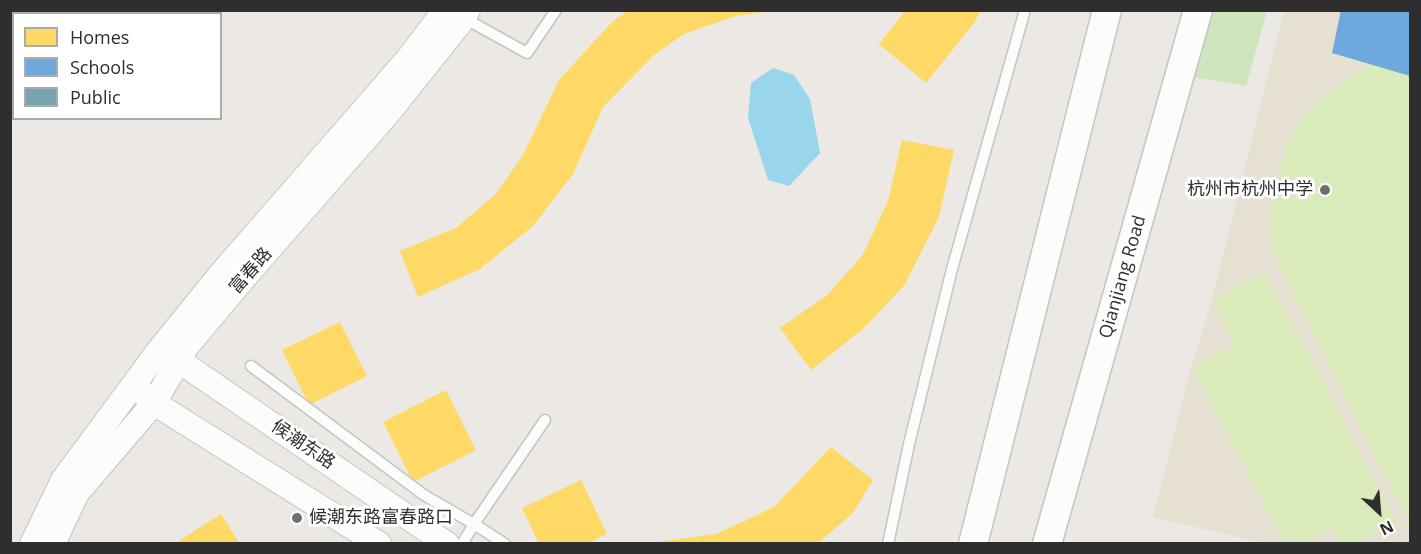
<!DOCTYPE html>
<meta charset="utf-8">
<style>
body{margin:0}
#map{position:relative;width:1421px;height:554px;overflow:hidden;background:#ece8e4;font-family:"Open Sans",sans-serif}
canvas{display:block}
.frame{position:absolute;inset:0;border:12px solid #2e2e2e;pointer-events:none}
.legend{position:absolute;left:12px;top:12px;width:210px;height:108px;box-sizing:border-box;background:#fff;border:2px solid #ababab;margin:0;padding:8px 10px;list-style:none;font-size:18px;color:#2e2e2e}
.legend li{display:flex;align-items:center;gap:12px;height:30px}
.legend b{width:30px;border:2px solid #ababab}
.north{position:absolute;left:1349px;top:482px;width:60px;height:60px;-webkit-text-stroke:4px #fff;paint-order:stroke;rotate:154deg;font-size:16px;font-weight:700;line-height:24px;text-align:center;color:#2e2e2e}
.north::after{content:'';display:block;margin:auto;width:21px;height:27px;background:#2e2e2e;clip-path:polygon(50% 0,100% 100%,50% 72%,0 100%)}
</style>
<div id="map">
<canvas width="1421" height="554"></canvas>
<div class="frame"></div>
<ul class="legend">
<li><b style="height:16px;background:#ffd966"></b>Homes</li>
<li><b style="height:16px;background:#6fa8dc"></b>Schools</li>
<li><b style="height:16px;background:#76a5af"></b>Public</li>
</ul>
<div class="north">N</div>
</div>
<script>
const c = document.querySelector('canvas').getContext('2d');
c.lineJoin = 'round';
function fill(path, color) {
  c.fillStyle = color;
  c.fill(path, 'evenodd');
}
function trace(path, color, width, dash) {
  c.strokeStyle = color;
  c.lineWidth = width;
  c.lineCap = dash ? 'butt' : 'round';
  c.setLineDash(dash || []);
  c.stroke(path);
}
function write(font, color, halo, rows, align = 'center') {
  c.font = font + ' "Open Sans","Noto Sans SC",sans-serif';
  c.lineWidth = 6;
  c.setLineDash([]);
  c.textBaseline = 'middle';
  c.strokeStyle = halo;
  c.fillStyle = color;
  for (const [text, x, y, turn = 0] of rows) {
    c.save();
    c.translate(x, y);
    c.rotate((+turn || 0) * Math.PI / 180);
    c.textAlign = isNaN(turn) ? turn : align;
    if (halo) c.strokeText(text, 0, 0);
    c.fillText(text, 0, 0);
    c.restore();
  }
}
fill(new Path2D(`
 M1284,11H1410V543H1263L1153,517L1191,367L1212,300Z`), '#e6e0d3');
fill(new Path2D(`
 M1204,11H1267L1246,86L1186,76Z`), '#cee6be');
fill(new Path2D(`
 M1410,59V523L1278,265L1271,236L1272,196L1285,148L1301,118L1327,93L1371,64Z
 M1264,272L1397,522L1356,543H1339L1331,528L1301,543H1285L1191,367L1235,344L1212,300Z`), '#d9eabb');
fill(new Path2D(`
 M773,68L794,75L810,99L820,153L789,186L768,180L748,118L751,83Z`), '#99d6ec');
fill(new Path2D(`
 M630,10H763V12L736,16L684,34L654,55L603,107L573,174L533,226L480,269L418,297L400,251L456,228L496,194L523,155L559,80L613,21Z
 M906,10H981L974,23L926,83L879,44Z
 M902,140L954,150L939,217L904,286L863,329L811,370L780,328L827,295L862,256L888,201Z
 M340,322L367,376L309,405L282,350Z
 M446,390L476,450L413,482L383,422Z
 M831,447L873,480L853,513L817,544H657V542L716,534L774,507Z
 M581,480L607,534L587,544H539L522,508Z
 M221,514L240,544H174Z`), '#ffd966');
fill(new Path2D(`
 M1341,10H1410V76L1332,53Z`), '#6fa8dc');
fill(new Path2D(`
 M10,10H47L46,14H14V97L11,104Z`), '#76a5af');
const service = new Path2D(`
 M464,18L527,53L556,10
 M251,366L424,495L474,524L462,544
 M505,544L474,524L545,420
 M888,544L909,444L952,269L1025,10`);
const tertiary = new Path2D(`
 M166,352L447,544
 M143,393L154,403L379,544
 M32,544L63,480L160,349L219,276L407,60L445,10
 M53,544L77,493L154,403L187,346L245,277L390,111L464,18L468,10`);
const secondary = new Path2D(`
 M973,544L1107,10
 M1047,544L1198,10`);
trace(service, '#c5c4c5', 13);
trace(tertiary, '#c5c4c5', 26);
trace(secondary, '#c5c4c5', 31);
trace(service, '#fcfcfb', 10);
trace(tertiary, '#fcfcfb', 24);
trace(secondary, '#fcfcfb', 28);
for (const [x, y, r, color] of [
 [1325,190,6,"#706f6e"],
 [297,518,6,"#706f6e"]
]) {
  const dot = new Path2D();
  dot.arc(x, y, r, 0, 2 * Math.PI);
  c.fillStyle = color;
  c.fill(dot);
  trace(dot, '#fff', 2);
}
write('18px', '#2e2e2e', '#fff', [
 ["杭州市杭州中学",1313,190],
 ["候潮东路富春路口",309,518,"left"]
], 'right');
write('18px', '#2e2e2e', '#fff', [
 ["富春路",251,271,-49],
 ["Qianjiang Road",1123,277,-74],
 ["候潮东路",303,445,34]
]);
</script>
